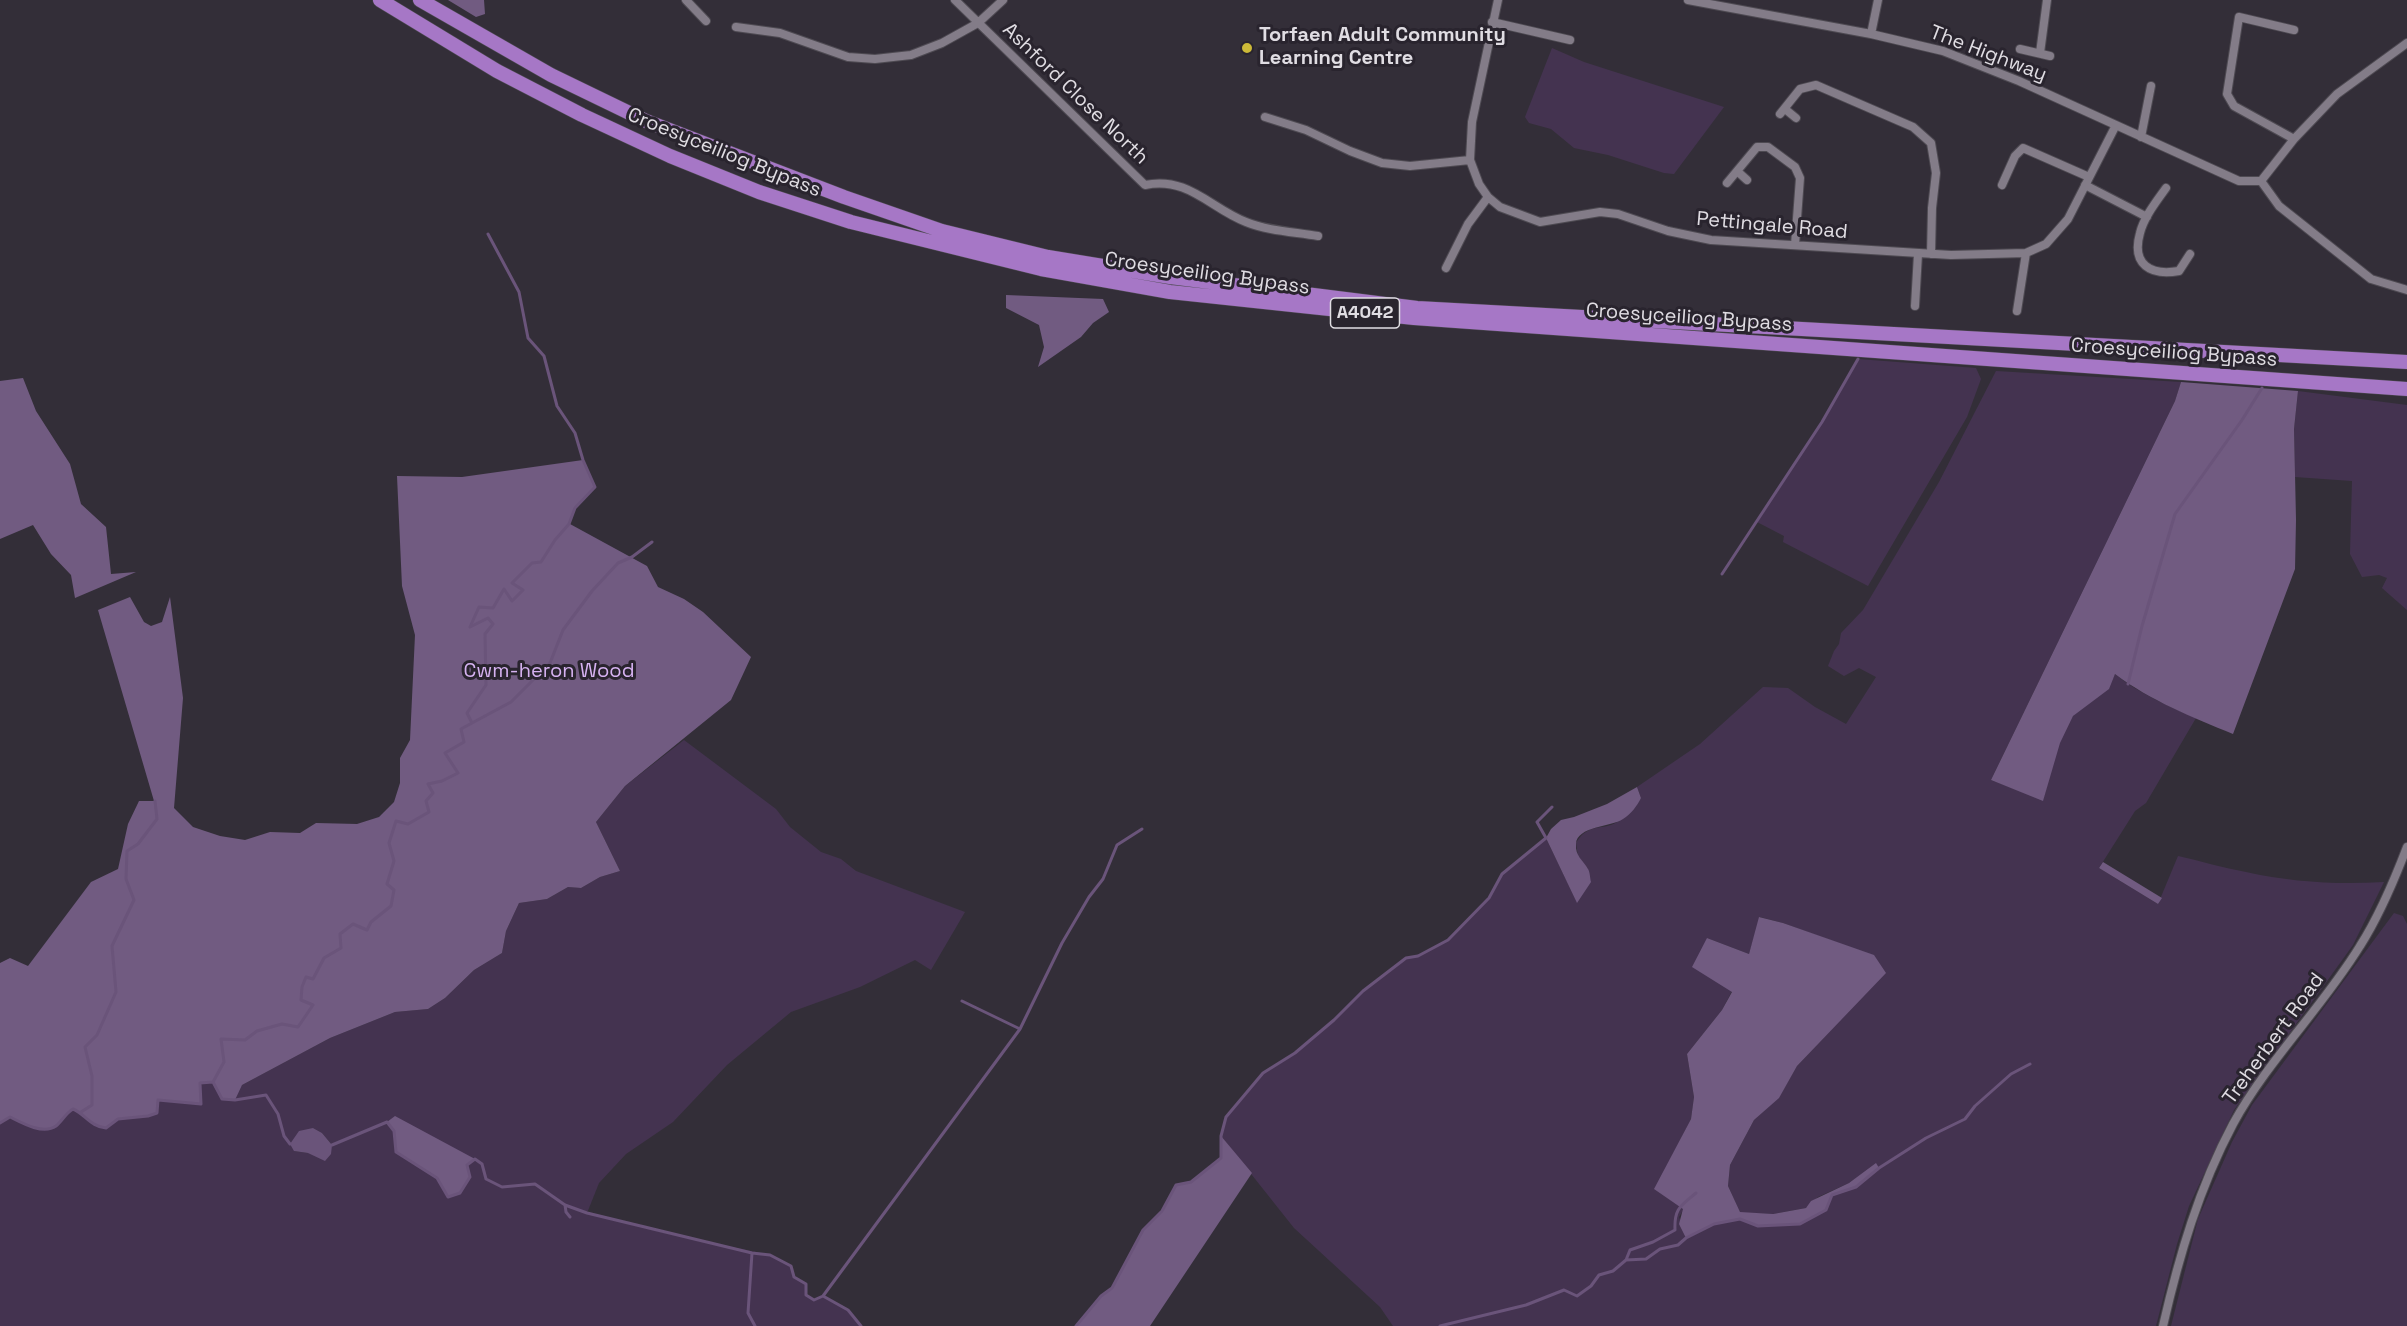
<!DOCTYPE html>
<style>
body{margin:0}
canvas{display:block;background:#332e38}
</style>
<canvas width="2407" height="1326"></canvas>
<script>
const c = document.querySelector('canvas').getContext('2d');
c.lineJoin = 'round';
function fill(path, color) {
  c.fillStyle = color;
  c.fill(path, 'evenodd');
}
function trace(path, color, width, dash) {
  c.strokeStyle = color;
  c.lineWidth = width;
  c.lineCap = dash ? 'butt' : 'round';
  c.setLineDash(dash || []);
  c.stroke(path);
}
function write(font, color, halo, rows, align = 'center') {
  c.font = font + ' "Space Grotesk",sans-serif';
  c.lineWidth = 6;
  c.setLineDash([]);
  c.textBaseline = 'middle';
  c.strokeStyle = halo;
  c.fillStyle = color;
  for (const [text, x, y, turn = 0] of rows) {
    c.save();
    c.translate(x, y);
    c.rotate((+turn || 0) * Math.PI / 180);
    c.textAlign = isNaN(turn) ? turn : align;
    if (halo) c.strokeText(text, 0, 0);
    c.fillText(text, 0, 0);
    c.restore();
  }
}
fill(new Path2D(`
 M1552,48L1584,62L1724,107L1674,174L1664,173L1608,155L1574,148L1551,129L1529,123L1525,117Z
 M1858,359L1976,368L1981,379L1967,417L1868,586L1783,542L1784,536L1757,522L1822,422Z
 M1996,371L2181,382L2175,401L1991,780L2043,800C2050,776 2057,736 2073,716C2087,698 2103,701 2115,674C2140,694 2168,706 2196,718L2146,803L2135,811L2099,868L2158,904L2178,856C2201,861 2223,868 2246,872C2291,882 2338,885 2384,882L2353,945L2234,1110L2189,1206L2177,1244L2156,1326H1393L1380,1307L1294,1228L1221,1136L1226,1117L1263,1073L1295,1053L1334,1020L1363,991L1406,958L1418,956L1448,940L1489,898L1502,874L1546,838L1577,902L1588,869L1578,856L1576,843C1588,822 1603,831 1617,822C1625,815 1633,805 1641,798L1637,787L1700,744L1763,687L1788,688L1815,707L1846,724L1876,677L1859,668L1844,676L1828,666L1834,651L1839,644L1841,633L1863,610L1939,482ZM1760,917L1783,923L1874,956L1885,973L1797,1066L1779,1097L1754,1120L1730,1165L1728,1186L1740,1213L1773,1214L1806,1208L1818,1197L1849,1183L1861,1175L1856,1187L1832,1195L1800,1224L1758,1226L1740,1219L1714,1224L1686,1237L1679,1217L1684,1209L1655,1189L1691,1119L1694,1097L1687,1054L1722,1010L1732,991L1707,938L1749,954Z
 M2298,391L2407,405V610L2382,588L2387,578L2379,575L2362,577L2350,554L2352,481L2295,477L2294,429Z
 M684,740L776,809L790,827L821,852L841,859L856,871L965,912L931,970L915,960L860,987L791,1012L727,1065L673,1122L626,1154L599,1183L587,1213L665,1233L770,1255L791,1266L794,1277L806,1284V1295L814,1300L823,1296L848,1310L861,1326H0V1123L10,1117L64,1118L73,1109C85,1114 91,1127 106,1128L118,1119L148,1116L157,1113L158,1100L200,1104V1083L213,1082L222,1099L242,1085L330,1038L395,1012L428,1009L445,998L474,970L502,953L506,931L519,903L547,899L568,887L581,888L600,877L620,871L596,822L625,786ZM313,1128L322,1133L332,1145L308,1153L294,1151ZM394,1131L475,1160L467,1165L448,1197L437,1178L396,1152Z
 M2394,913L2403,916L2407,924V1326H2171L2198,1219L2232,1142L2252,1105Z`), '#443350');
fill(new Path2D(`
 M448,0H484L485,14L476,17Z
 M1006,295L1103,299L1109,312L1093,323L1081,337L1038,367L1044,347L1039,325L1006,308Z
 M23,378L36,411L70,464L81,504L106,527L111,574L136,572L75,598L71,575L51,554L33,525L0,539V381Z
 M2181,382L2298,391L2294,429L2296,520L2295,569L2233,734C2192,717 2151,701 2115,674L2109,689L2073,716L2060,743L2043,801L1991,780L2175,401Z
 M583,460L595,487L575,508L570,524L647,566L658,587L684,599L703,612L751,657L731,700L625,786L596,822L620,871L600,877L581,888L568,887L547,899L519,903L506,931L502,953L474,970L445,998L428,1009L395,1012L330,1038L242,1085L235,1100L222,1099L213,1082L200,1083L201,1104L158,1100L157,1113L148,1116L118,1119L106,1128C91,1127 85,1114 73,1109C66,1113 63,1121 56,1126C43,1135 22,1123 10,1117L0,1123V963L10,958L28,966L91,882L118,869L128,824L139,801H154L98,610L130,597L144,622L151,626L162,622L170,597L183,698L174,808L193,827L220,836L245,840L270,832L300,833L316,823L357,824L379,817L394,802L400,783V758L410,740L415,635L402,586L397,476L462,477Z
 M1637,787L1641,798C1637,806 1631,814 1623,819C1611,827 1577,826 1576,844C1575,856 1583,860 1588,869C1590,872 1590,878 1591,882L1577,903L1546,838L1551,829L1561,820L1574,817L1607,804Z
 M2103,862L2162,898L2158,904L2099,868Z
 M1759,917L1783,923L1874,955L1886,973L1797,1066L1779,1098L1754,1120L1730,1165L1728,1186L1740,1212L1773,1214L1806,1208L1811,1201L1849,1183L1876,1163L1879,1168L1856,1187L1832,1195L1826,1210L1800,1224L1758,1226L1740,1219L1714,1224L1686,1238L1679,1224L1683,1209L1654,1189L1691,1119L1694,1097L1687,1054L1722,1010L1732,992L1692,967L1707,938L1749,954Z
 M395,1116L475,1159L467,1165L470,1177L460,1193L448,1197L437,1177L396,1152L394,1132L387,1122Z
 M1221,1136L1252,1173L1150,1326H1076L1101,1296L1112,1288L1143,1230L1162,1211L1176,1185L1191,1182L1221,1158Z`), '#715b81');
fill(new Path2D(`
 M313,1128L322,1133L332,1145L331,1154L325,1161L308,1153L294,1151L290,1144L299,1131Z`), '#6a547a');
trace(new Path2D(`
 M1722,574L1822,422L1858,359
 M2128,684L2142,626L2175,514L2242,420L2262,388
 M472,723L511,702L550,663L563,630L592,591L618,563L632,557L652,542
 M962,1001L1020,1029
 M213,1082L224,1062L221,1039L245,1040L257,1031L282,1024L298,1027L313,1005L301,1000L302,987L306,977L313,979L324,958L341,948L340,934L353,924L367,930L371,922L391,906L394,890L387,884L394,861L389,843L396,821L408,824L429,812L426,801L433,793L428,784L442,781L458,773L445,753L464,742L461,729L472,723L467,713L486,685L485,634L493,624L488,618L470,627L479,607L493,608L504,589L512,601L523,590L512,583L532,563L541,562L555,540L569,524L575,508L595,487L583,460L575,433L557,406L544,356L528,338L519,292L488,234
 M81,1112L92,1105V1076L85,1047L97,1035L116,992L112,946L134,900L126,879L127,851L138,844L157,819L155,801
 M0,1123L10,1117C22,1123 43,1135 56,1126C62,1121 66,1113 73,1109C85,1114 91,1127 106,1128L118,1119L148,1116L157,1113L158,1100L201,1104L200,1083L213,1082L222,1099L235,1100L266,1095L278,1114L284,1136L290,1144
 M332,1145L387,1122L394,1131L396,1152L437,1178L448,1197L460,1193L470,1177L467,1165L475,1159L482,1164L486,1179L502,1187L535,1184L565,1205L587,1213L752,1253L770,1255L791,1266L794,1277L806,1284V1295L814,1300L823,1296L848,1310L861,1326
 M565,1205L566,1212L570,1217
 M752,1253L748,1313L755,1326
 M1626,1260L1630,1250L1653,1242L1675,1230C1674,1208 1681,1206 1696,1193
 M823,1296L1020,1029L1062,943L1089,897L1103,879L1117,845L1142,829
 M1076,1326L1101,1296L1112,1288L1143,1230L1162,1211L1176,1185L1191,1182L1221,1158V1136L1226,1117L1263,1073L1295,1053L1334,1020L1363,991L1406,958L1418,956L1448,940L1489,898L1502,874L1546,838L1537,822L1552,807
 M1440,1326L1526,1305L1564,1290L1577,1296L1591,1286L1599,1275L1613,1271L1626,1260L1646,1259L1660,1249L1678,1245L1686,1238L1714,1224L1740,1219L1758,1226L1800,1224L1826,1210L1832,1195L1856,1187L1879,1168L1926,1138L1965,1119L1975,1106L2011,1074L2030,1064`), '#6a547a', 3);
const minor = new Path2D(`
 M686,0L706,21
 M955,0L1145,185C1188,176 1210,208 1246,222C1268,231 1295,232 1318,236
 M1498,0L1472,122L1470,160L1479,184L1488,197L1500,207L1540,222L1600,212L1618,214L1668,231L1711,240L1951,255L2026,253L2046,244L2068,219L2116,125
 M1688,0L1871,34L1943,51L2019,81L2239,181H2261
 M1492,22L1570,40
 M736,27L780,33L848,57L875,59L911,55L942,43L978,23L1003,0
 M1871,34L1878,0
 M2020,49L2050,56
 M2040,53L2047,0
 M1785,109L1796,118
 M1780,114L1800,89L1816,85L1913,127L1931,143L1936,173L1932,208L1931,254
 M1265,117L1306,130L1350,151L1382,163L1410,166L1470,160
 M2141,137L2151,86
 M2294,139L2234,106L2227,94L2239,17L2294,30
 M1737,171L1747,180
 M2261,181L2294,139L2337,94L2407,43
 M2261,181L2279,206L2371,279L2407,290
 M1727,183L1757,147H1768L1795,167L1800,178L1795,245
 M2002,185L2015,156L2023,148L2089,177
 M2085,185L2147,217
 M2166,188C2156,202 2144,217 2140,233C2131,265 2151,276 2179,271L2190,254
 M1446,268L1468,224L1488,197
 M1915,306L1918,254
 M2017,311L2026,253
 M2163,1326C2179,1256 2199,1188 2233,1124C2268,1060 2322,1008 2360,946C2380,915 2394,881 2407,847`);
const trunk = new Path2D(`
 M380,0L497,71L582,115L670,156L759,192L851,222L1041,269L1170,292L1414,318L2407,389
 M420,0L551,75L646,121L844,197L942,231L1048,257L1170,277L1417,308L2407,362`);
trace(minor, '#4e4a52', 10);
trace(trunk, '#4e4a52', 15);
trace(minor, '#837c88', 8);
trace(trunk, '#a677c6', 14);
for (const [x, y, r, color] of [
 [1247,48,6,"#ccb938"]
]) {
  const dot = new Path2D();
  dot.arc(x, y, r, 0, 2 * Math.PI);
  c.fillStyle = color;
  c.fill(dot);
  trace(dot, '#29242e', 2);
}
for (const [x, y, w] of [
 [1365,313,69]
]) {
  const box = new Path2D();
  box.roundRect(x - w / 2, y - 15, w, 30, 4.5);
  c.fillStyle = '#29242e';
  c.fill(box);
  trace(box, '#e0dde3', 1.5);
}
write('bold 18px', '#e0dde3', null, [
 ["A4042",1365,313]
]);
write('bold 20px', '#e0dde3', '#29242e', [
 ["Torfaen Adult Community",1259,36],
 ["Learning Centre",1259,59]
], 'left');
write('20px', '#e0dde3', '#29242e', [
 ["The Highway",1988,54,21],
 ["Ashford Close North",1075,94,44],
 ["Croesyceiliog Bypass",724,153,22],
 ["Pettingale Road",1772,226,5],
 ["Croesyceiliog Bypass",1207,274,8],
 ["Croesyceiliog Bypass",1689,318,4],
 ["Croesyceiliog Bypass",2174,353,4],
 ["Treherbert Road",2274,1039,-54]
]);
write('20px', '#d6b2f1', '#29242e', [
 ["Cwm-heron Wood",549,672]
]);
</script>
